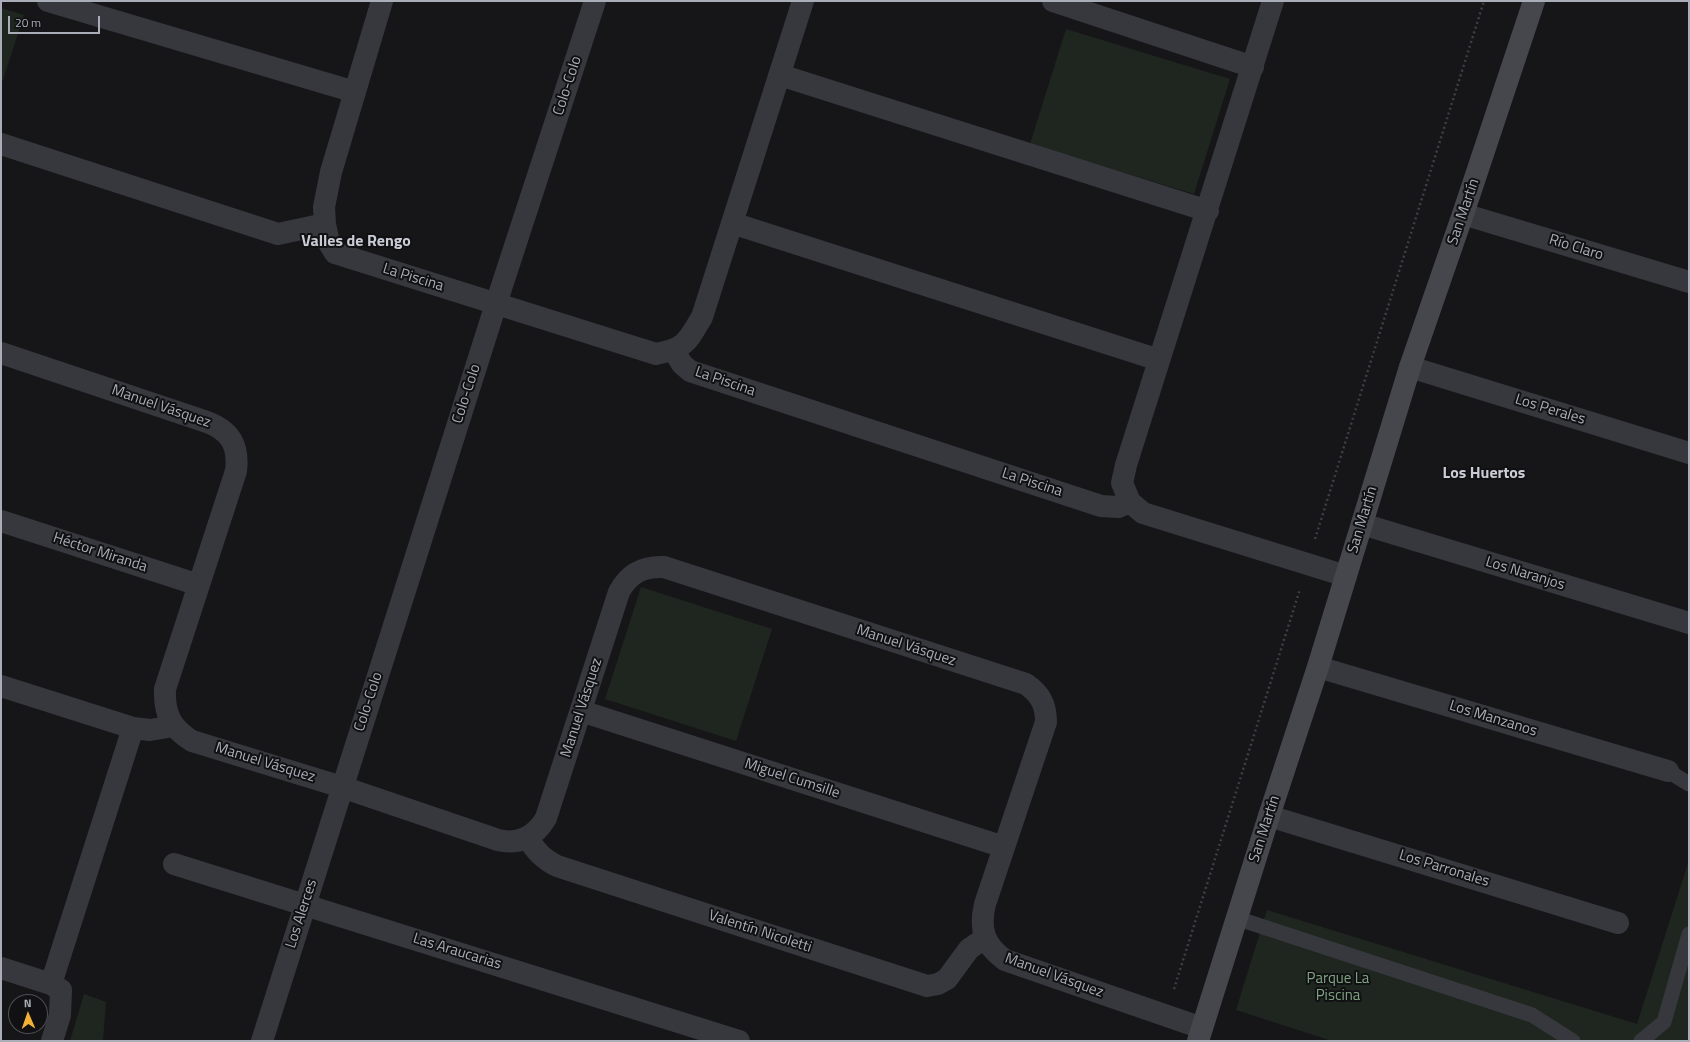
<!DOCTYPE html>
<meta charset="utf-8">
<style>
body{margin:0}
#map{position:relative;width:1690px;height:1042px;overflow:hidden;background:#161618;font-family:"Titillium Web",sans-serif}
canvas{display:block}
.frame{position:absolute;inset:0;border:2px solid #a8adb8;pointer-events:none}
.north{position:absolute;left:8px;top:994px;width:40px;height:40px;box-sizing:border-box;background:#111113;border:1px solid #4d4f55;border-radius:50%;rotate:358deg;font-size:11px;font-weight:700;line-height:16px;text-align:center;color:#a8adb8}
.north::after{content:'';display:block;margin:auto;width:14px;height:18px;background:#f2b134;clip-path:polygon(50% 0,100% 100%,50% 72%,0 100%)}
.scale{position:absolute;left:8px;top:16px;width:92px;height:18px;box-sizing:border-box;border:2px solid #a8adb8;border-top:0;padding-left:5px;font-size:12px;line-height:14px;white-space:nowrap;color:#a8adb8;-webkit-text-stroke:3px #111113;paint-order:stroke}
</style>
<div id="map">
<canvas width="1690" height="1042"></canvas>
<div class="frame"></div>
<div class="north">N</div>
<div class="scale">20 m</div>
</div>
<script>
const c = document.querySelector('canvas').getContext('2d');
c.lineJoin = 'round';
function fill(path, color) {
  c.fillStyle = color;
  c.fill(path, 'evenodd');
}
function trace(path, color, width, dash) {
  c.strokeStyle = color;
  c.lineWidth = width;
  c.lineCap = dash ? 'butt' : 'round';
  c.setLineDash(dash || []);
  c.stroke(path);
}
function write(font, color, halo, rows, align = 'center') {
  c.font = font + ' "Titillium Web",sans-serif';
  c.lineWidth = 4;
  c.setLineDash([]);
  c.textBaseline = 'middle';
  c.strokeStyle = halo;
  c.fillStyle = color;
  for (const [text, x, y, turn = 0] of rows) {
    c.save();
    c.translate(x, y);
    c.rotate((+turn || 0) * Math.PI / 180);
    c.textAlign = isNaN(turn) ? turn : align;
    if (halo) c.strokeText(text, 0, 0);
    c.fillText(text, 0, 0);
    c.restore();
  }
}
fill(new Path2D(`
 M1,8L24,15L1,86Z
 M1066,29L1230,79L1194,194L1030,144Z
 M641,587L772,629L736,741L605,699Z
 M1689,860V1041H1332L1236,1010L1267,910L1637,1024Z
 M84,994L106,1002L103,1041H70Z`), '#1e261f');
trace(new Path2D(`
 M1315,539L1484,1
 M1174,989L1300,589`), '#3d3f44', 2.5, [2, 3]);
trace(new Path2D(`
 M1668,771L1689,784
 M1236,918L1532,1015L1573,1041
 M1641,1041L1664,1022L1689,934`), '#37383d', 15);
trace(new Path2D(`
 M48,1L355,92
 M382,1L331,172L324,207L325,224L329,243L335,253L656,354C686,348 687,342 702,317L803,1
 M1053,1L1253,67
 M1273,1L1126,465L1122,483L1130,502L1143,513L1346,576
 M780,75L1208,211
 M1,144L278,234L325,224
 M1463,214L1689,282
 M732,223L1159,360
 M674,351L682,364L690,371L1101,506L1118,507L1130,502
 M1,353L207,422C231,431 239,446 236,471L165,689C164,714 171,728 192,741L342,787L498,840C519,845 535,837 546,818L619,592C629,573 643,566 664,567L1026,684C1040,694 1046,704 1046,722L985,904C979,929 984,945 1005,960L1202,1028
 M1410,367L1689,453
 M1,521L199,585
 M1362,524L1689,623
 M1318,667L1668,771
 M1,686L133,728L150,730L174,726
 M581,711L1004,847
 M1269,816L1618,923
 M528,838C535,851 543,859 557,866L927,986L938,984L947,979L969,949L985,938
 M174,864L739,1041
 M1,968L51,984L61,990L60,1015L52,1041
 M51,984L133,728
 M262,1041L496,304L595,1`), '#37383d', 22);
trace(new Path2D(`
 M1198,1041L1269,816L1318,667L1410,367L1463,214L1534,1`), '#45474d', 22);
write('15px', '#a8adb8', '#111113', [
 ["Colo-Colo",568,86,-72],
 ["San Martín",1464,212,-71],
 ["Río Claro",1576,248,17],
 ["La Piscina",413,278,17],
 ["La Piscina",725,382,19],
 ["Colo-Colo",467,394,-72],
 ["Manuel Vásquez",161,407,19],
 ["Los Perales",1550,410,17],
 ["La Piscina",1032,483,18],
 ["San Martín",1363,520,-73],
 ["Héctor Miranda",100,553,18],
 ["Los Naranjos",1525,574,17],
 ["Manuel Vásquez",906,646,18],
 ["Colo-Colo",369,702,-72],
 ["Manuel Vásquez",582,708,-72],
 ["Los Manzanos",1493,719,17],
 ["Manuel Vásquez",265,763,17],
 ["Miguel Cumsille",792,779,18],
 ["San Martín",1265,829,-72],
 ["Los Parronales",1444,869,17],
 ["Los Alerces",302,914,-72],
 ["Valentín Nicoletti",760,932,18],
 ["Las Araucarias",457,952,17],
 ["Manuel Vásquez",1054,976,20]
]);
write('15px', '#7fa381', '#111113', [
 ["Parque La",1338,979],
 ["Piscina",1338,996]
]);
write('bold 16px', '#c9ccd4', '#111113', [
 ["Valles de Rengo",356,242],
 ["Los Huertos",1484,474]
]);
</script>
